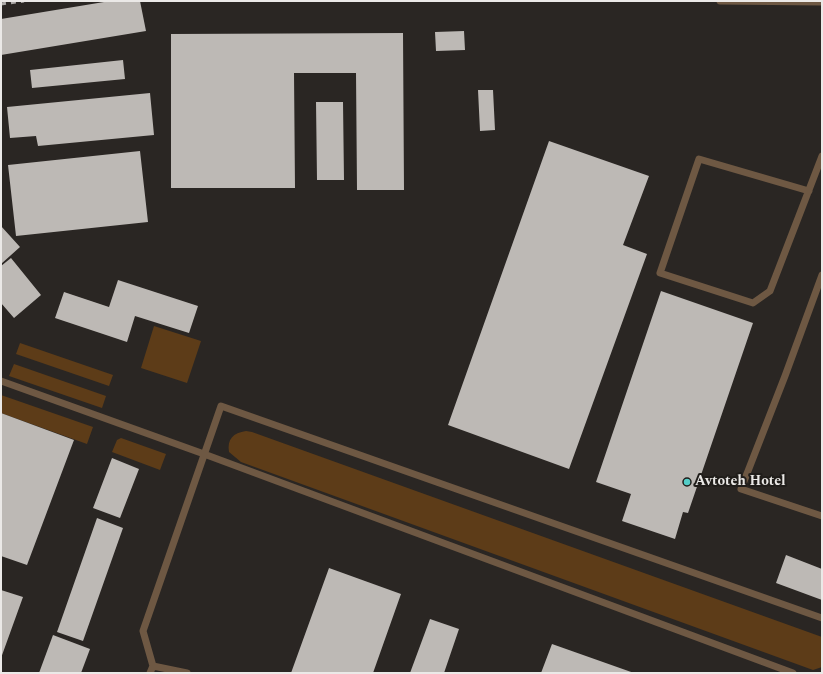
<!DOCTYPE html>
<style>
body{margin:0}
#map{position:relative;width:823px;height:674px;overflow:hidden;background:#2a2623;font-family:Spectral,serif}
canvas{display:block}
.frame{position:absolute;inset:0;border:2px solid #ebe9e7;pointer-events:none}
</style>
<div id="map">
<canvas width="823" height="674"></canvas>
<div class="frame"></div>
</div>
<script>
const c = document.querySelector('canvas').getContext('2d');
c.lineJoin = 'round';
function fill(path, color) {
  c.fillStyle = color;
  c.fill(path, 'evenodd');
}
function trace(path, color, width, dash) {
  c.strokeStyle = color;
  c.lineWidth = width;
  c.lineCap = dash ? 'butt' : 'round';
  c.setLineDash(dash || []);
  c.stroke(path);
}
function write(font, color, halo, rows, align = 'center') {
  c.font = font + ' Spectral,serif';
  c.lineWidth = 4;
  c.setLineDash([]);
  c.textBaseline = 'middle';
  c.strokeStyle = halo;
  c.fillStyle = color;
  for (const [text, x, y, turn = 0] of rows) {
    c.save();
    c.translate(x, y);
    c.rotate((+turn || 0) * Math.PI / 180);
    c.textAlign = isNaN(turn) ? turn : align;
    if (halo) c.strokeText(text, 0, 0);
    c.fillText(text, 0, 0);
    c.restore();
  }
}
fill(new Path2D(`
 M154,326L201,341L187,383L141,368Z
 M20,343L113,375L109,386L16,354Z
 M14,364L106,396L102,408L9,376Z
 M1,395L93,427L87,444L1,413Z
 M246,431L252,432L822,637V667L813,670L241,462L229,452C227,439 233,433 246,431Z
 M121,438L166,454L160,470L112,452L117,440Z`), '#5d3c18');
fill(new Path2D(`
 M110,1H140L146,31L1,55V19Z
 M464,31L465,50L436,51L435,32Z
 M403,33L404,190H357L356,73H294L295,188H171V34Z
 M123,60L125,79L32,88L30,70Z
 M478,90H493L495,130L480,131Z
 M150,93L154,135L38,146L36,136L10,138L7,107Z
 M316,102H343L344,180H317Z
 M549,141L649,176L623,245L647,254L569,469L448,425Z
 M140,151L148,222L16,236L8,165Z
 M1,226L20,247L1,264Z
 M11,258L41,295L14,318L1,303V266Z
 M118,280L198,306L189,333L135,316L127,342L55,318L64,292L109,307Z
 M661,291L753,323L688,513L683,512L675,539L622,521L631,494L596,482Z
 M1,413L74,440L27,565L1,556Z
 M112,458L139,469L120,518L93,508Z
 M97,518L123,528L83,641L57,632Z
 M786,555L822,569V600L776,583Z
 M329,568L401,594L373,673H291Z
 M1,590L23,597L1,658Z
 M430,619L459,629L444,673H410Z
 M53,635L90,649L81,673H39Z
 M552,644L634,673H541Z`), '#bdb9b5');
trace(new Path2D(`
 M720,1L822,2
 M809,191L699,159L660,273L753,303L770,291L822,156
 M822,275L785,376L741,489L822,516
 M1,381L204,454L793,673
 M153,666L143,631L221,406L822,618
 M150,673L153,666L187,673`), '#6e5843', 7);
trace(new Path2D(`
 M1,4L24,1`), '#aca9a7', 3, [5, 5]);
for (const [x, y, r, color] of [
 [687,482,4,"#54cdc7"]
]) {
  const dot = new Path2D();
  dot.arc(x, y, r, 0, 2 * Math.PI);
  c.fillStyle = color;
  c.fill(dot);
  trace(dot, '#201d1a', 1.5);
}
write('bold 14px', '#ebe9e7', '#201d1a', [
 ["Avtoteh Hotel",695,482]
], 'left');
</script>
